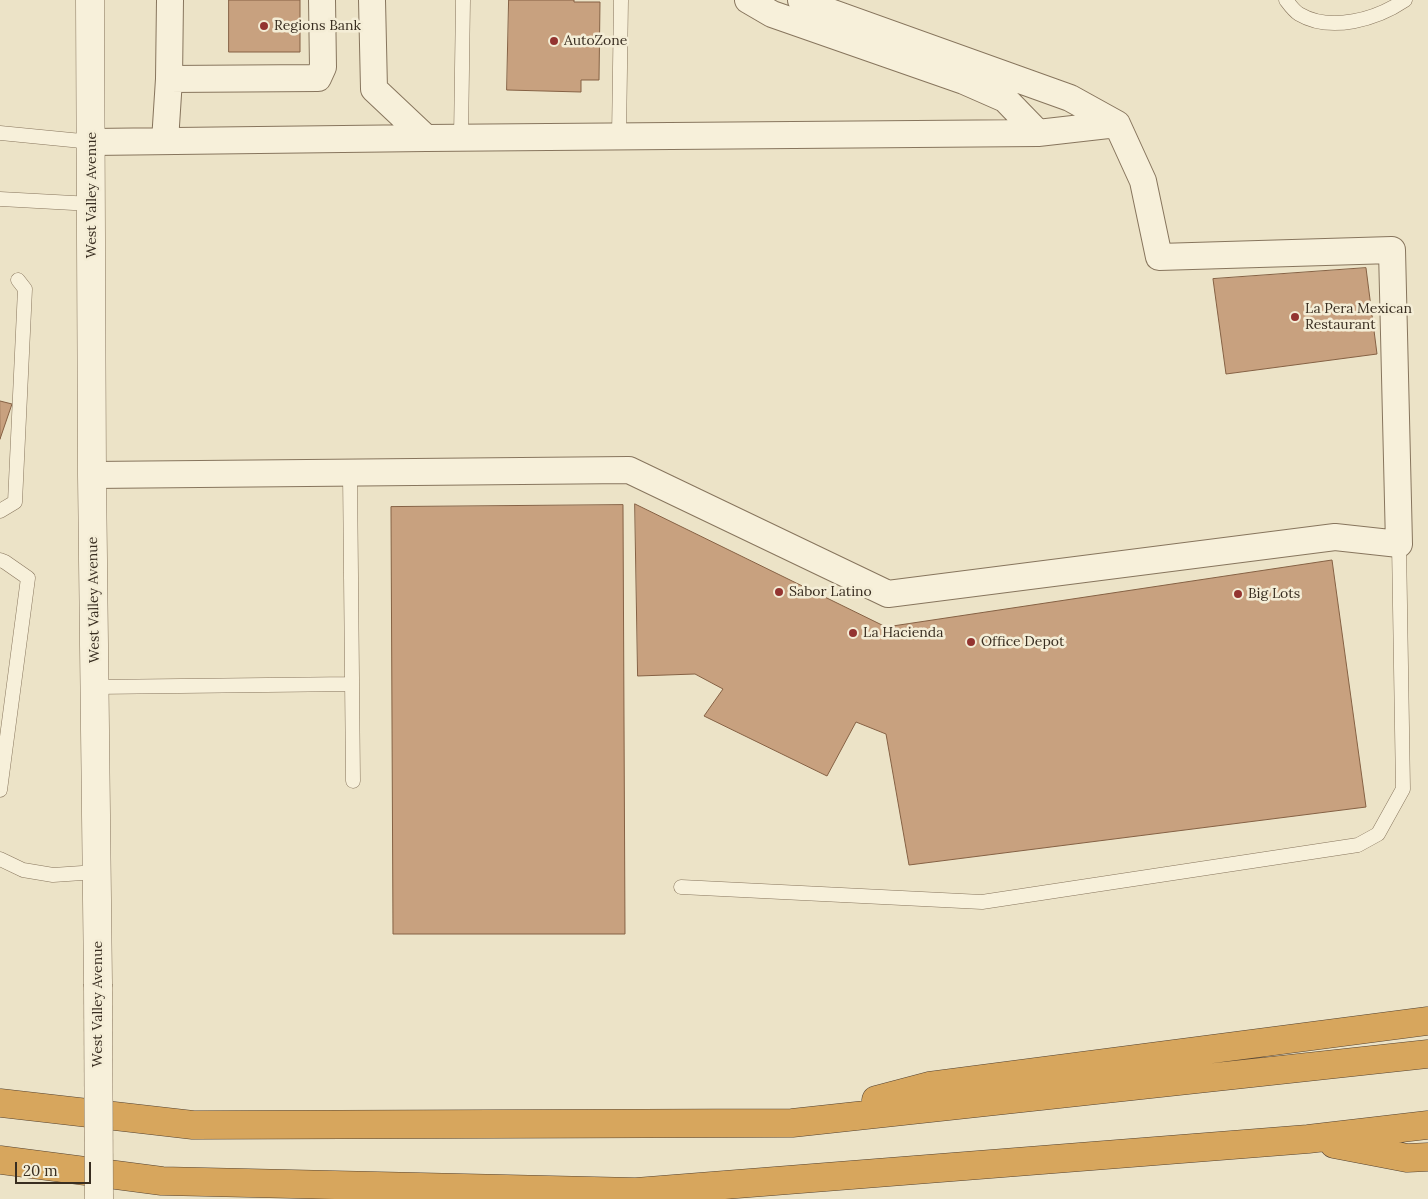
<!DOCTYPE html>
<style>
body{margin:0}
#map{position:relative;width:1428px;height:1199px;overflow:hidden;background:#ece3c7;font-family:Lora,serif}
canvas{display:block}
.scale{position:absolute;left:15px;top:1162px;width:76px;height:22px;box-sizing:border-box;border:2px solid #382d20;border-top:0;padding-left:6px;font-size:15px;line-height:18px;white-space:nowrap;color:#382d20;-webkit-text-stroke:4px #f4edd6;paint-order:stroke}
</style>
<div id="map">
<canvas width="1428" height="1199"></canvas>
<div class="scale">20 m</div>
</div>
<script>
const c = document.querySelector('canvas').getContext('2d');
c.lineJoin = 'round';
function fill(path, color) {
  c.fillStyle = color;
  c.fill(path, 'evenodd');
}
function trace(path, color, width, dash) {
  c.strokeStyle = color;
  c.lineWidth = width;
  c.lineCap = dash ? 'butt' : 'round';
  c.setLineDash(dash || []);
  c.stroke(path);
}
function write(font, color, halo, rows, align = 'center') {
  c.font = font + ' Lora,serif';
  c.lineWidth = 5;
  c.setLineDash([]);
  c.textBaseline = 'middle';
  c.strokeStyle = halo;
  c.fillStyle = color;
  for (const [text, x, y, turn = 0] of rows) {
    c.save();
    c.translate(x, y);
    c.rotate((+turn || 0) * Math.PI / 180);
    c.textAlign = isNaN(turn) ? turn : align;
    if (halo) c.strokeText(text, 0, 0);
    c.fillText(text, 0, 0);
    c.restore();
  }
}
const building = new Path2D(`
 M229,0H300V52H229Z
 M509,0H574V2H600L599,80H581V92L507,90Z
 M1366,268L1377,354L1226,374L1213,279Z
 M0,401L12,404L0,439Z
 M635,504L886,627L1332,560L1366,807L909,865L886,734L856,722L827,776L704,716L723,689L695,674L638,676Z
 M623,505L625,934H393L391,507Z`);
fill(building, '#c8a17f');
trace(building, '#856144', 1);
const service = new Path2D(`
 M1286,0C1289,4 1294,11 1299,14C1331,33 1377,19 1405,0
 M0,133L92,142
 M619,136L621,0
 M461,138L463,0
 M0,199L92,204
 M350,473L353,781
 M0,511L15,502L25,289L18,280
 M0,560L5,562L28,578L0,790
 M95,687L352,684
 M0,859L23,870L53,875L97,872
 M681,887L982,902L1358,845L1378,834L1403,789L1399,544`);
const minor = new Path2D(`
 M372,0L374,89L426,138L1038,133L1117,124L1070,98L819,8L801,0
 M748,0L772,14L964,81L1005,99L1038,133
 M169,79L170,0
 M165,141L169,79L318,78L323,67L322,0
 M92,142L426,138
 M92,475L629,470L888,594L1335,537L1399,544L1392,250L1159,257L1143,181L1117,124`);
const tertiary = new Path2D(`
 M90,0L92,475L98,984`);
const motorway = new Path2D(`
 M876,1100L929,1086L1428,1021
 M0,1103L193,1125L792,1123L1428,1054
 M1334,1144L1407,1158L1428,1157
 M0,1160L162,1181L636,1192L1308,1139L1428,1125`);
trace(service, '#87755d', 15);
trace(minor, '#87755d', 28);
trace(tertiary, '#87755d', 29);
trace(motorway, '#554331', 29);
trace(service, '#f7f0da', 14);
trace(minor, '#f7f0da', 26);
trace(tertiary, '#f7f0da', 28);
trace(motorway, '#d7a65d', 28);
const tertiaryBridge = new Path2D(`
 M98,984L99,1199`);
trace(tertiaryBridge, '#87755d', 29, []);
trace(tertiaryBridge, '#f7f0da', 28);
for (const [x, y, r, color] of [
 [264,26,5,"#933430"],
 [554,41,5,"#933430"],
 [1295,317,5,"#933430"],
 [779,592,5,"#933430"],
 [1238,594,5,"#933430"],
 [853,633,5,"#933430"],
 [971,642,5,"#933430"]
]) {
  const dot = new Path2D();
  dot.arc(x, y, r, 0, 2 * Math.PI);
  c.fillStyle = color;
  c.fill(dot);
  trace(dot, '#f4edd6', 2);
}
write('14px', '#382d20', '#f4edd6', [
 ["Regions Bank",274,26],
 ["AutoZone",564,41],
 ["La Pera Mexican",1305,309],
 ["Restaurant",1305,325],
 ["Sabor Latino",789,592],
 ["Big Lots",1248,594],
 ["La Hacienda",863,633],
 ["Office Depot",981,642]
], 'left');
write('14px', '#382d20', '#f4edd6', [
 ["West Valley Avenue",92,195,-90],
 ["West Valley Avenue",94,600,-91],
 ["West Valley Avenue",98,1004,-90]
]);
</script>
